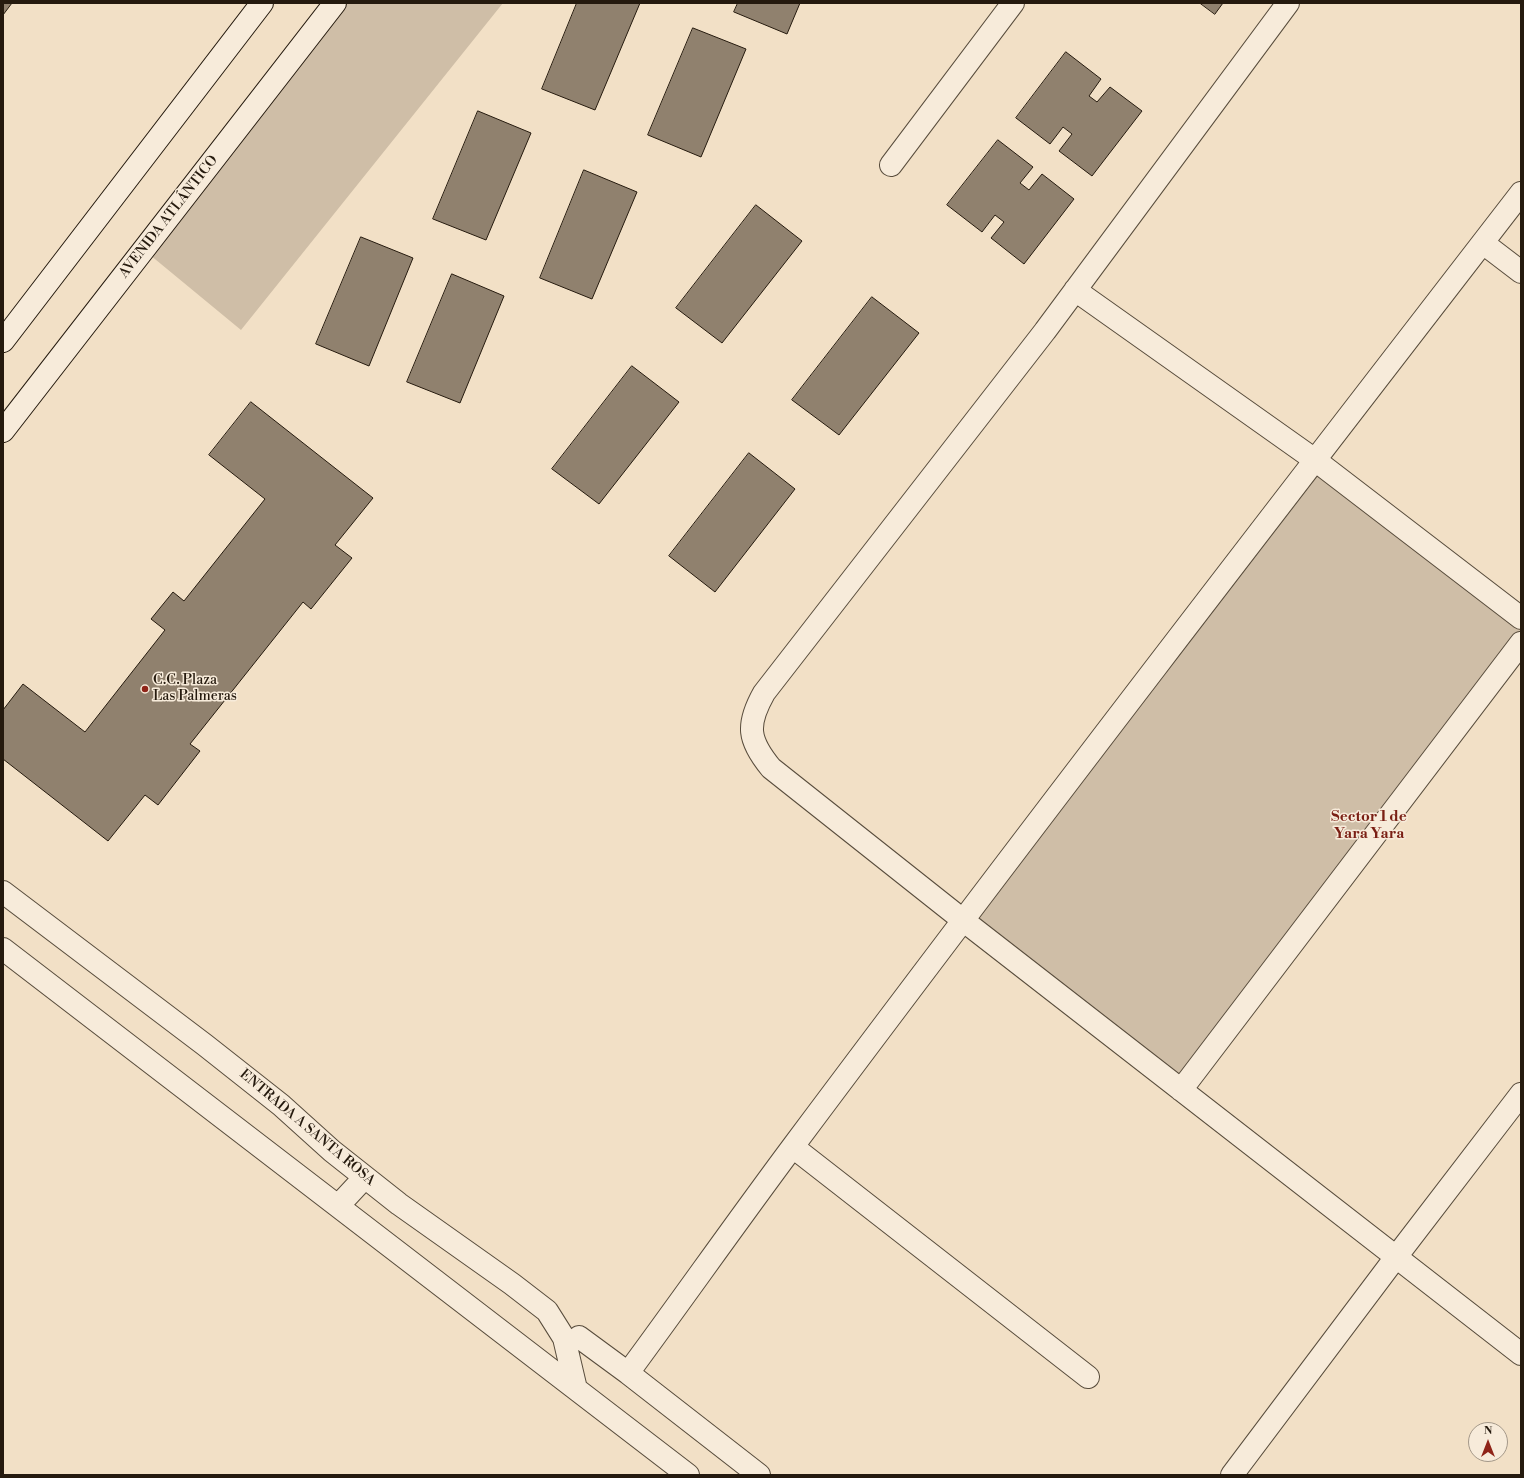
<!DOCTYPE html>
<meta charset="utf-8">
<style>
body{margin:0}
#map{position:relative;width:1524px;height:1478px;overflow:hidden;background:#f2e0c6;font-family:"Libre Bodoni",serif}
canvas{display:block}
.frame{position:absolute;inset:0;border:4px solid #251a0e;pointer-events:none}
.north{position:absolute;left:1468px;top:1422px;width:40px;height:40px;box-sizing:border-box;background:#f7ebda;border:1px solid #a39788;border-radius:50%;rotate:0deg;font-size:11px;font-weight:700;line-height:16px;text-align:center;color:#251a0e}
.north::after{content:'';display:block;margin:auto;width:14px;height:18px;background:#8f2418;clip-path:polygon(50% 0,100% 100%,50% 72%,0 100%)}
</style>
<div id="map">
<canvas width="1524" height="1478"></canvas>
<div class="frame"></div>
<div class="north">N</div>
</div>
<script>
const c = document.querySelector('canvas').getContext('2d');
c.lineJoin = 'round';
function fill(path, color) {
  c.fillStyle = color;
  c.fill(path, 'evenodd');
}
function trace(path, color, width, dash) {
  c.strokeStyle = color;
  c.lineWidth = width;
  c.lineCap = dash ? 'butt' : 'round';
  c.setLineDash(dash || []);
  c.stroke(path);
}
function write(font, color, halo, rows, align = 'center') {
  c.font = font + ' "Libre Bodoni",serif';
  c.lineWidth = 3;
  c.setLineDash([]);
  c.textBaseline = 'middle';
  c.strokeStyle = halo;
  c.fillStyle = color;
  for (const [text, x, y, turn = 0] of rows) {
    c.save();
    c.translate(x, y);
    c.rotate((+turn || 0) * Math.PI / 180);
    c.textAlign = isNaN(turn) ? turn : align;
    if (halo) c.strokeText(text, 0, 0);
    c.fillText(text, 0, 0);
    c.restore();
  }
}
fill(new Path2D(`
 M335,3H503L241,330L144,250Z
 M1315,460L1521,618V643L1181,1090L964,921Z`), '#cfbea7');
const building = new Path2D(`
 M3,3H12L3,15Z
 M577,3H640L595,110L542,89Z
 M738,3H800L787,34L734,12Z
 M1200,3H1223L1215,14Z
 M693,28L746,49L701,157L648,135Z
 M1066,52L1101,79L1089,96L1097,102L1110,87L1142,111L1092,176L1059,151L1072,134L1063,127L1050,144L1016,118Z
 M478,111L531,133L486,240L433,219Z
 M998,140L1033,167L1020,183L1029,190L1042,174L1074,199L1024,264L991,238L1004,222L995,215L982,232L947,205Z
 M584,170L637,192L592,299L540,278Z
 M756,205L802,241L722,343L676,308Z
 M361,237L413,258L369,366L316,344Z
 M452,274L504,296L460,403L407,382Z
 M872,297L919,333L839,435L792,400Z
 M632,366L679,402L599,504L552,469Z
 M251,402L373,498L335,545L352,558L311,609L303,602L190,744L200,751L158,805L145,795L108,841L3,759V710L23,684L85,732L165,630L151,619L173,592L184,601L265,499L209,455Z
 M749,453L795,489L715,592L669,556Z`);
fill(building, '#90816e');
trace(building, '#251a0e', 1);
const minor = new Path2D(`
 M1288,3L1045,331L764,693C746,725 748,740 771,768L964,921L1521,1354
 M891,165L1013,3
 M1483,243L1521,272
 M1075,290L1315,460L1521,618
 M3,892L205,1045L281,1105L332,1151L399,1204L512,1284L547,1311L564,1338L576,1389
 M3,949L688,1475
 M1181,1090L1521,643
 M793,1147L1088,1377
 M338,1206L365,1177
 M579,1337L628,1373L759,1475
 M628,1373C684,1297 738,1220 794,1145C1033,825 1277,509 1521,193
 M1232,1475L1396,1257L1521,1094`);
const secondary = new Path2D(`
 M3,341L262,3
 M3,431L335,3`);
trace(minor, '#584c3c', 24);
trace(secondary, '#251a0e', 24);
trace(minor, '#f7ebda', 22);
trace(secondary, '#f7ebda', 22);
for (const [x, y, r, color] of [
 [145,689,4,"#8f2418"]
]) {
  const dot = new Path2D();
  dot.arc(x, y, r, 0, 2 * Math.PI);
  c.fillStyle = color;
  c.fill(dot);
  trace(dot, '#f7ebda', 1.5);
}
write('14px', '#251a0e', '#f7ebda', [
 ["AVENIDA ATLÁNTICO",169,217,-52],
 ["ENTRADA A SANTA ROSA",307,1128,40]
]);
write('14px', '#251a0e', '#f7ebda', [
 ["C.C. Plaza",153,681],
 ["Las Palmeras",153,697]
], 'left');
write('bold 15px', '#7a1f14', '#f7ebda', [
 ["Sector 1 de",1369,817],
 ["Yara Yara",1369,834]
]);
</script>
